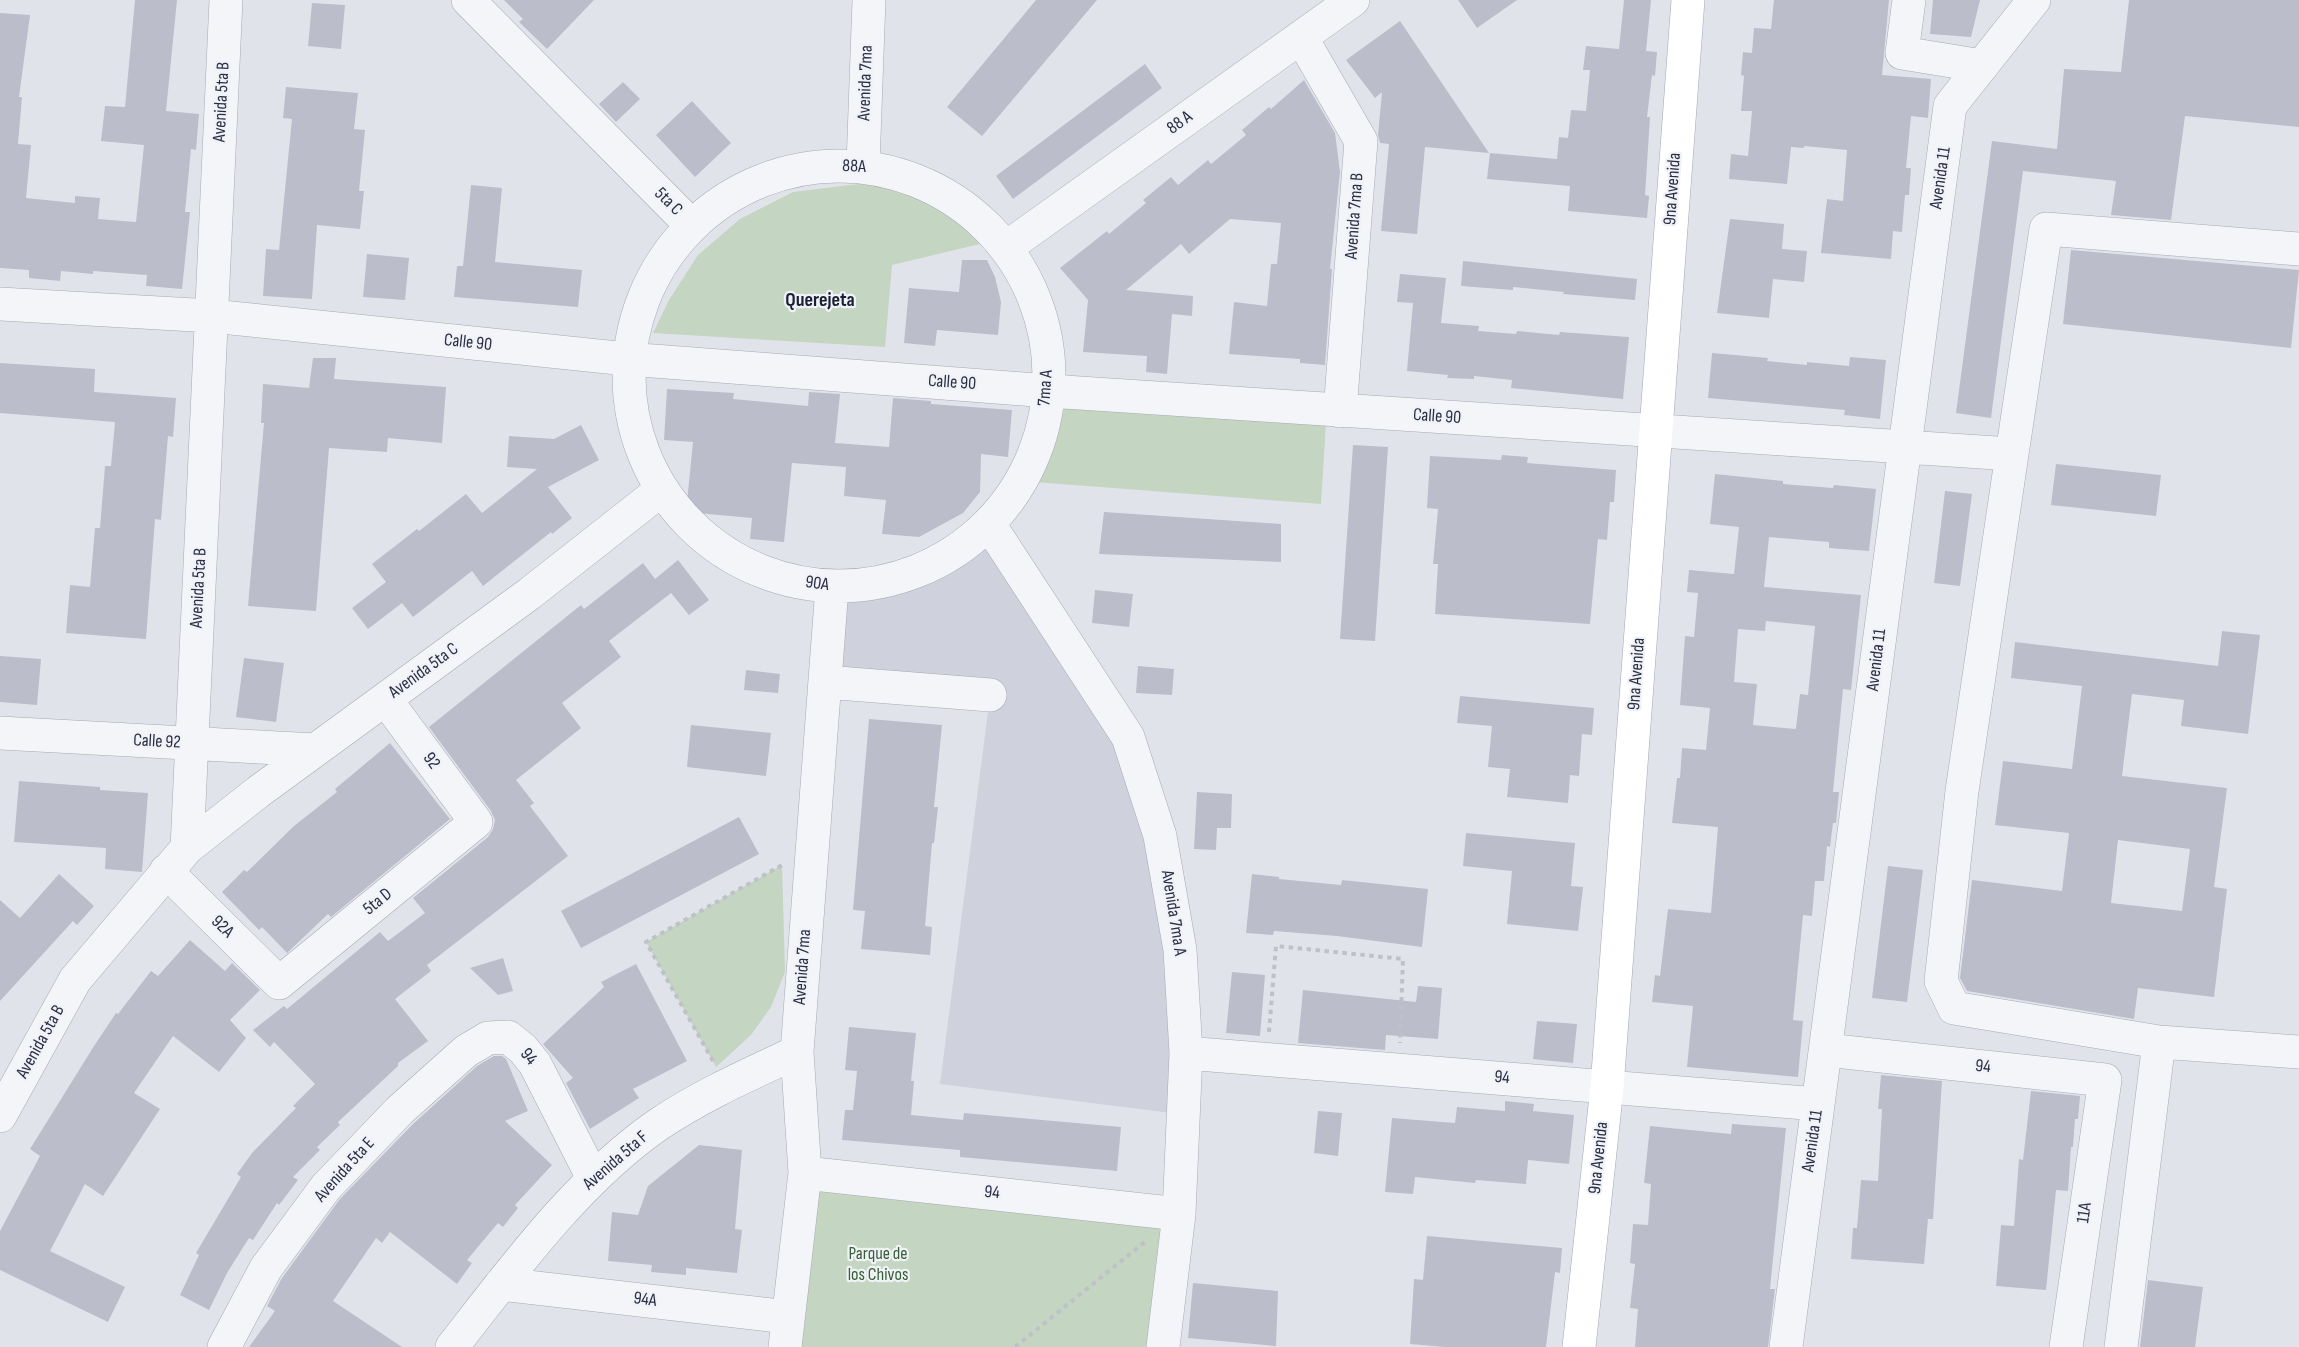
<!DOCTYPE html>
<style>
body{margin:0}
canvas{display:block;background:#e1e3ea}
</style>
<canvas width="2299" height="1347"></canvas>
<script>
const c = document.querySelector('canvas').getContext('2d');
c.lineJoin = 'round';
function fill(path, color) {
  c.fillStyle = color;
  c.fill(path, 'evenodd');
}
function trace(path, color, width, dash) {
  c.strokeStyle = color;
  c.lineWidth = width;
  c.lineCap = dash ? 'butt' : 'round';
  c.setLineDash(dash || []);
  c.stroke(path);
}
function write(font, color, halo, rows, align = 'center') {
  c.font = font + ' "Sofia Sans Condensed",sans-serif';
  c.lineWidth = 4.5;
  c.setLineDash([]);
  c.textBaseline = 'middle';
  c.strokeStyle = halo;
  c.fillStyle = color;
  for (const [text, x, y, turn = 0] of rows) {
    c.save();
    c.translate(x, y);
    c.rotate((+turn || 0) * Math.PI / 180);
    c.textAlign = isNaN(turn) ? turn : align;
    if (halo) c.strokeText(text, 0, 0);
    c.fillText(text, 0, 0);
    c.restore();
  }
}
fill(new Path2D(`
 M989,524L1128,737L1160,836L1179,1114L940,1084L990,696L825,682L832,587L890,581L943,559Z`), '#cfd2dc');
fill(new Path2D(`
 M883,181L932,201L984,243L892,265L885,347L653,333L669,300L698,255L740,219L793,192Z
 M1065,407L1326,423L1321,504L1035,482Z
 M782,865L785,972L771,1007L751,1035L716,1067L646,942Z
 M805,1173L1179,1214L1163,1347H785Z`), '#c4d5c1');
fill(new Path2D(`
 M135,0H177L166,111L199,114L196,150L191,149L185,212H190L182,289L146,286L147,275L93,271V274L61,271L60,281L29,278V270L0,268V13L30,15L19,97H22L18,144L31,145L26,198L75,203V196L100,198L98,219L136,222L144,145L101,141L105,106L125,107Z
 M504,0H594L547,49L519,22L523,19Z
 M1036,0H1097L982,136L947,107Z
 M1458,0H1517L1477,28Z
 M1624,0H1651L1646,51L1657,52L1655,76L1652,75L1647,117H1650L1645,195L1649,196L1647,218L1568,211L1570,186L1487,179L1490,153L1557,159L1559,137L1568,138L1571,110L1586,111L1590,70H1583L1586,46L1619,49Z
 M1774,0H1889L1882,75L1931,79L1928,118L1911,116L1906,168H1911L1909,195H1905L1902,232L1893,231L1891,259L1821,253L1827,199L1843,201L1847,150L1804,146V148L1791,147L1787,184L1729,179L1731,154L1748,156L1752,111H1741L1744,76L1741,75L1743,52L1752,53L1754,28L1771,29Z
 M1933,0H1980L1971,37L1930,34Z
 M2129,0H2299V127L2185,116L2171,220L2111,215L2116,181L2023,171L1991,418L1956,413L1992,141L2057,149L2064,69L2121,72Z
 M312,3L345,5L341,49L308,46Z
 M1400,21L1489,153L1425,147L1417,234L1381,231L1389,144L1380,143L1378,135L1382,92L1375,98L1346,60Z
 M1145,64L1162,88L1013,199L996,176Z
 M1304,80L1335,133L1340,172L1330,269H1332L1325,365L1300,363V359L1229,354L1234,302L1267,306L1271,264H1277L1281,223L1230,219L1189,254L1181,244L1126,290L1193,296L1192,316L1172,314L1167,374L1146,372L1147,356L1083,352L1088,300L1060,268L1107,231L1109,234L1146,203L1143,200L1171,177L1178,185L1208,160L1211,164L1246,135L1242,130L1269,107L1271,109Z
 M623,82L640,99L616,122L599,104Z
 M286,87L358,93L354,129L365,130L359,191H364L360,229L317,225L312,299L263,296L266,249L279,250L292,119L283,118Z
 M692,101L731,143L695,177L656,135Z
 M471,185L502,188L495,262L582,270L578,307L454,297L457,266H463Z
 M1730,219L1784,224L1782,249L1807,251L1804,282L1773,279L1769,318L1717,313Z
 M2071,250L2299,270L2291,348L2063,324Z
 M367,254L409,258L405,300L363,297Z
 M962,260H987L995,277L1001,302L998,335L937,330L935,346L904,343L909,288L959,292Z
 M1463,261L1637,279L1635,300L1563,294L1564,292L1513,287V290L1461,286Z
 M1400,274L1446,278L1441,323L1479,326L1478,331L1516,334L1517,331L1559,335L1560,332L1629,337L1623,399L1511,388L1512,380L1474,376V379L1447,378L1448,375L1407,371L1413,303L1397,302Z
 M1712,353L1768,358L1767,361L1807,365V362L1849,366L1850,357L1886,360L1880,419L1844,415L1845,410L1708,398Z
 M313,358H336L334,379L446,387L442,443L388,438L387,452L329,448L316,611L248,606L264,423H261L263,384L309,388Z
 M0,363L95,369L94,392L176,398L173,437L168,436L161,520L155,519L146,639L66,633L70,585L90,587L95,528H100L105,466H111L115,422L0,413Z
 M667,389L734,393L733,399L808,406L809,392L840,394L835,443L889,447L893,398L931,401V404L1012,410L1008,457L981,454L980,492L963,513L919,537L882,534L886,500L844,496L846,467L792,463L784,542L750,539L752,518L686,512L693,442L664,440Z
 M581,425L599,460L548,487L572,518L552,534L551,532L483,586L472,571L413,617L402,603L368,629L352,608L386,582L372,564L417,529L419,531L466,494L482,513L537,469L507,467L509,436L554,439Z
 M1353,445L1388,447L1375,641L1340,639Z
 M1502,455L1528,457L1527,463L1616,470L1614,502H1610L1607,540L1598,539L1590,624L1435,614L1438,564H1433L1438,509L1427,508L1430,456L1501,460Z
 M2056,464L2161,475L2156,516L2051,505Z
 M1715,474L1783,481V484L1833,488L1834,485L1876,489L1869,551L1829,548V542L1769,537L1764,587L1861,595L1851,690L1843,689L1833,792H1839L1836,823H1833L1830,847L1827,846L1824,881H1815L1812,916L1803,915L1793,1020L1803,1021L1798,1077L1687,1067L1693,1006L1652,1002L1655,975L1660,976L1668,909L1711,913L1718,827L1672,823L1677,778H1680L1682,748L1706,750L1710,708L1680,705L1685,636L1694,637L1698,593L1687,592L1689,570L1734,574L1739,527L1710,524ZM1766,621L1815,626L1808,695L1800,694L1796,728L1795,729L1753,725L1757,684L1734,682L1738,629L1765,631Z
 M1945,491L1972,494L1960,586L1934,583Z
 M1104,512L1281,524V562L1099,554Z
 M678,560L709,600L689,615L671,593L609,641L621,657L562,703L581,728L516,780L534,803L530,806L568,856L427,965L431,971L395,999L428,1041L398,1063V1066L338,1122L340,1125L317,1147L320,1150L293,1177L298,1180L279,1205L277,1203L253,1240L249,1238L227,1273L209,1310L180,1295L199,1255L196,1253L241,1177L237,1174L252,1153L296,1108L293,1106L315,1084L274,1042L270,1047L253,1030L284,1006L287,1009L380,932L388,941L425,913L413,898L488,837L493,829L495,820L491,811L429,727L581,605L584,609L643,563L655,579Z
 M1095,590L1133,594L1129,627L1092,623Z
 M2222,631L2260,635L2248,734L2181,726L2184,700L2132,694L2122,776L2227,788L2214,887L2227,889L2214,997L2138,988L2134,1019L1967,991L1960,978L1972,880L2062,891L2069,833L1995,825L2003,761L2072,769L2082,686L2011,678L2015,642L2218,666ZM2118,840L2190,849L2182,911L2111,903Z
 M0,656L41,659L37,705L0,702Z
 M244,658L284,663L276,722L236,717Z
 M1138,666L1174,669L1172,695L1136,693Z
 M746,670L780,674L778,693L744,690Z
 M1460,696L1594,708L1592,735L1582,734L1579,776L1570,775L1568,803L1507,797L1510,769L1488,767L1492,726L1457,723Z
 M869,719L942,725L934,807H938L934,843H932L925,926L932,927L930,955L861,949L865,911L853,910Z
 M691,725L771,733L766,776L687,767Z
 M390,743L450,819L331,917L328,914L287,953L262,927L259,930L222,892L244,870L247,872L294,826L337,792L335,789Z
 M19,781L100,787V790L148,793L142,872L105,869L106,848L14,842Z
 M1197,792L1232,794L1231,828H1217L1216,850L1194,849Z
 M739,817L759,854L581,948L561,911Z
 M1466,833L1575,843L1571,886L1583,887L1578,931L1507,924L1512,871L1463,866Z
 M1888,866L1923,870L1907,1002L1872,998Z
 M59,874L94,906L77,925L73,921L0,1001V900L20,918Z
 M1252,874L1279,877V879L1341,885L1342,880L1428,889L1422,947L1337,936L1274,931L1273,935L1246,933Z
 M190,940L225,971L232,963L260,990L230,1020L246,1038L219,1072L173,1036L134,1093L160,1109L103,1196L85,1184L50,1251L125,1287L108,1322L0,1270V1231L40,1156L30,1149L94,1046L116,1013L118,1014L151,971L158,976Z
 M503,958L513,991L498,995L470,968Z
 M636,964L687,1061L633,1089L639,1098L590,1129L566,1083L573,1078L543,1044L604,987L601,982Z
 M1232,972L1265,975L1260,1036L1226,1033Z
 M1418,986L1442,988L1438,1039L1386,1035L1385,1050L1298,1043L1303,990L1416,1002Z
 M1537,1021L1577,1024L1573,1063L1533,1059Z
 M849,1027L916,1033L911,1081H914L911,1115L963,1120L964,1113L1121,1127L1117,1171L960,1157V1150L842,1140L845,1110H853L857,1071L845,1070Z
 M494,1056H502L506,1059L528,1111L505,1121L552,1165L515,1205L518,1208L503,1227L498,1223L467,1260L472,1263L457,1284L390,1232L382,1243L376,1238L333,1301L402,1347H249L275,1311L267,1306L282,1278L340,1199L413,1124L477,1066Z
 M1881,1075L1942,1081L1933,1219H1928L1924,1264L1851,1259L1853,1228H1857L1861,1180L1878,1181L1882,1109H1878Z
 M2031,1091L2080,1096L2078,1119H2075L2073,1147H2071L2068,1191L2056,1190L2046,1290L1996,1286L2001,1225L2014,1226L2019,1159L2023,1160Z
 M1505,1101L1534,1104L1533,1111L1574,1115L1569,1164L1528,1160L1526,1184L1476,1180L1475,1183L1415,1177L1413,1194L1385,1192L1392,1118L1455,1123L1457,1107L1505,1111Z
 M1318,1111L1342,1113L1338,1156L1314,1153Z
 M1732,1124L1786,1128L1770,1289H1775L1768,1347H1635L1638,1309L1630,1308L1635,1264L1630,1263L1633,1224L1648,1225L1651,1184L1644,1183L1650,1126L1731,1134Z
 M699,1145L742,1150L735,1229L742,1230L737,1273L686,1268V1275L651,1272L652,1265L608,1261L612,1212L638,1215L648,1186Z
 M1427,1236L1562,1248L1560,1273L1555,1272L1546,1347H1445L1410,1344L1414,1279L1423,1280Z
 M2148,1280L2203,1287L2195,1347H2140Z
 M1193,1283L1278,1291L1276,1346L1188,1338Z`), '#bbbeca');
const minor = new Path2D(`
 M468,0L691,225
 M1909,0L1902,53L1982,66
 M1301,37L1361,141L1340,411
 M863,165L869,0
 M629 376a210 210 0 1 1 420 0a210 210 0 1 1-420 0Z
 M1007,247L1353,0
 M0,304L212,316L627,359L1049,391L2012,454L1962,791L1941,981L1954,1008L2159,1042L2121,1347
 M2012,454L2046,229L2299,249
 M989,524L1128,737L1160,836L1180,950L1186,1053L1179,1214L1163,1347
 M825,682L990,695
 M0,733L315,750
 M187,848L226,0
 M166,871L279,983L476,822L386,700
 M2159,1042L2299,1052
 M1826,1050L2105,1080L2066,1347
 M1186,1053L1818,1104
 M0,1116L75,980L187,848L258,792L529,594L660,491
 M805,1173L1179,1214
 M501,1284L788,1317
 M224,1347L266,1268L326,1187L400,1110L466,1051L488,1038L508,1037L523,1049L535,1064L593,1178
 M452,1347C512,1270 579,1179 659,1124C702,1095 750,1074 797,1052
 M785,1347L805,1173L797,1052L832,587
 M1786,1347L1950,106L2034,0`);
const major = new Path2D(`
 M1579,1347L1607,1087L1688,0`);
trace(minor, '#a6a9b5', 34);
trace(major, '#9fa6b7', 34);
trace(new Path2D(`
 M1269,1032L1276,946L1403,959L1400,1043
 M713,1061L646,942L782,865
 M1015,1347L1146,1241`), '#bfc1c9', 4, [4.5, 4.5]);
trace(minor, '#f4f5f8', 33);
trace(major, '#fff', 33);
write('18px', '#282e43', '#f0f2f7', [
 ["Avenida 7ma",866,83,-88],
 ["Avenida 5ta B",222,102,-87],
 ["88 A",1180,123,-36],
 ["88A",854,167,2],
 ["Avenida 11",1941,178,-82],
 ["9na Avenida",1673,189,-86],
 ["5ta C",668,202,45],
 ["Avenida 7ma B",1355,216,-86],
 ["Calle 90",468,343,6],
 ["Calle 90",952,383,4],
 ["7ma A",1046,388,-86],
 ["Calle 90",1437,417,4],
 ["90A",817,584,8],
 ["Avenida 5ta B",199,588,-87],
 ["Avenida 11",1877,660,-83],
 ["Avenida 5ta C",424,671,-36],
 ["9na Avenida",1637,674,-86],
 ["Calle 92",157,742,3],
 ["92",431,761,54],
 ["5ta D",378,902,-39],
 ["Avenida 7ma A",1173,913,81],
 ["92A",222,927,44],
 ["Avenida 7ma",803,967,-86],
 ["Avenida 5ta B",41,1042,-61],
 ["94",528,1057,51],
 ["94",1983,1067,6],
 ["94",1502,1078,5],
 ["Avenida 11",1813,1141,-82],
 ["9na Avenida",1599,1158,-84],
 ["Avenida 5ta F",616,1161,-41],
 ["Avenida 5ta E",345,1170,-48],
 ["94",992,1193,6],
 ["11A",2085,1213,-82],
 ["94A",645,1300,7]
]);
write('18px', '#375f35', '#f0f2f7', [
 ["Parque de",878,1254],
 ["los Chivos",878,1275]
]);
write('bold 20px', '#1a2034', '#f0f2f7', [
 ["Querejeta",820,301]
]);
</script>
